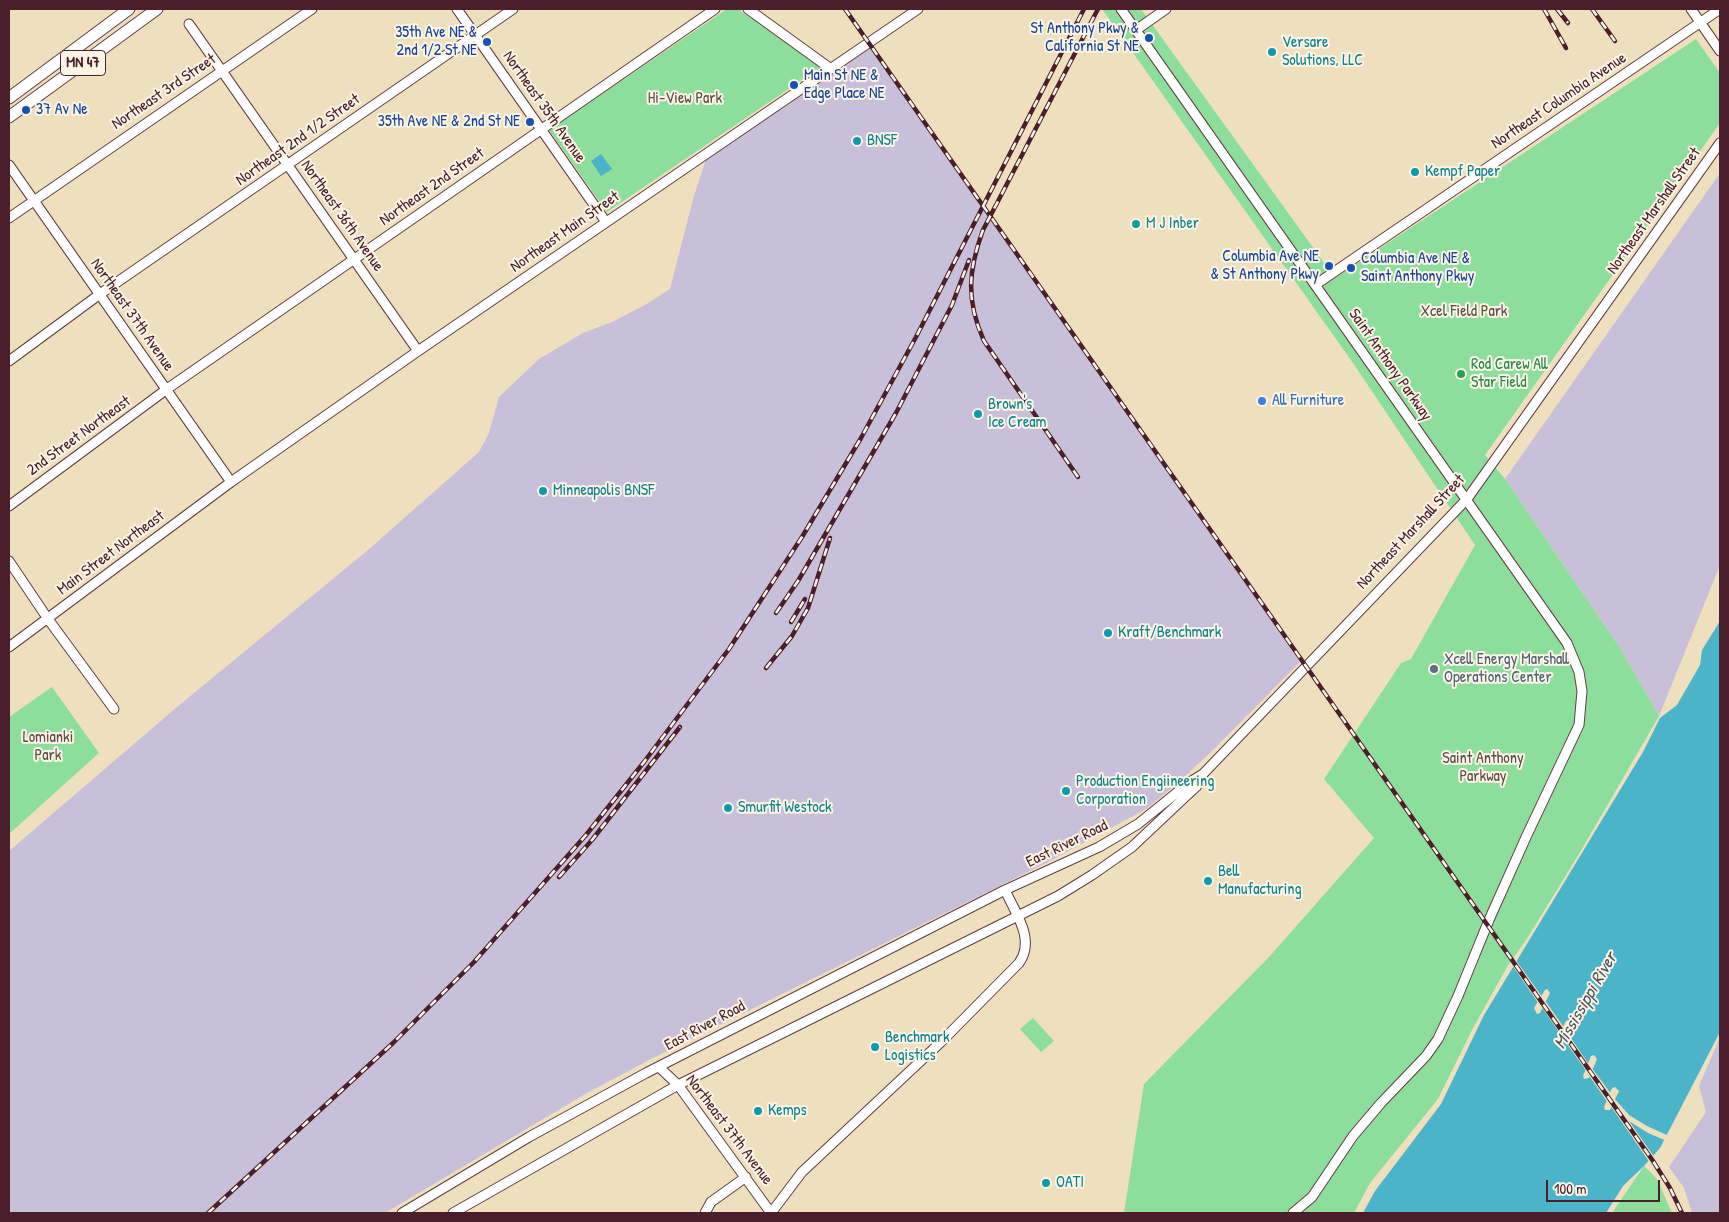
<!DOCTYPE html>
<style>
body{margin:0}
#map{position:relative;width:1729px;height:1222px;overflow:hidden;background:#eee0bf;font-family:"Patrick Hand",sans-serif}
canvas{display:block}
.frame{position:absolute;inset:0;border:10px solid #4a1f2b;pointer-events:none}
.scale{position:absolute;left:1546px;top:1180px;width:114px;height:22px;box-sizing:border-box;border:2px solid #4a1f2b;border-top:0;padding-left:6px;font-size:15px;line-height:18px;white-space:nowrap;color:#4a1f2b;-webkit-text-stroke:4px #fcf5e5;paint-order:stroke}
</style>
<div id="map">
<canvas width="1729" height="1222"></canvas>
<div class="frame"></div>
<div class="scale">100 m</div>
</div>
<script>
const c = document.querySelector('canvas').getContext('2d');
c.lineJoin = 'round';
function fill(path, color) {
  c.fillStyle = color;
  c.fill(path, 'evenodd');
}
function trace(path, color, width, dash) {
  c.strokeStyle = color;
  c.lineWidth = width;
  c.lineCap = dash ? 'butt' : 'round';
  c.setLineDash(dash || []);
  c.stroke(path);
}
function write(font, color, halo, rows, align = 'center') {
  c.font = font + ' "Patrick Hand",sans-serif';
  c.lineWidth = 4;
  c.setLineDash([]);
  c.textBaseline = 'middle';
  c.strokeStyle = halo;
  c.fillStyle = color;
  for (const [text, x, y, turn = 0] of rows) {
    c.save();
    c.translate(x, y);
    c.rotate((+turn || 0) * Math.PI / 180);
    c.textAlign = isNaN(turn) ? turn : align;
    if (halo) c.strokeText(text, 0, 0);
    c.fillText(text, 0, 0);
    c.restore();
  }
}
fill(new Path2D(`
 M872,45L1300,662L1215,748L1180,781L1146,809L1046,863L653,1058L587,1093L385,1213H9V851L177,707L368,550L479,452L489,433L499,397L539,359L583,333L612,322L645,305L670,289L693,199L706,159Z
 M1720,173V565L1659,716L1620,648L1505,479Z
 M1720,1037V1213H1692L1684,1188L1669,1167L1706,1112L1699,1086Z`), '#c8bfd8');
fill(new Path2D(`
 M727,9H738L821,67L607,212L549,130Z
 M1102,9H1141L1335,278L1696,39L1720,73V123L1485,455L1505,479L1620,648L1659,716L1579,854L1528,937L1507,967L1472,1030L1438,1099L1370,1183L1354,1213H1124L1144,1084L1269,957L1374,838L1324,779L1401,663L1411,659L1475,545L1353,363Z
 M52,687L99,753L9,834V717Z
 M1033,1018L1054,1041L1041,1052L1020,1029Z
 M1644,1166L1657,1179L1672,1213H1612Z`), '#8ddd9c');
fill(new Path2D(`
 M601,154L612,169L601,176L591,161Z
 M1720,621V1032L1660,1148L1644,1166L1623,1186L1606,1213H1363L1375,1191L1441,1104L1484,1015L1643,752L1660,718L1677,705L1700,665L1702,650ZM1547,989L1550,993L1540,1013L1537,1014L1534,1008L1545,990ZM1568,1020L1572,1025L1559,1047L1555,1044V1042L1566,1021ZM1594,1055L1597,1059L1589,1078L1584,1079L1583,1076L1591,1056ZM1615,1087L1619,1091L1610,1110H1605L1604,1107L1612,1088Z`), '#4bb4c9');
fill(new Path2D(`
 M1515,959L1543,998L1539,1004L1512,965Z
 M1544,999L1565,1029L1561,1035L1541,1006Z
 M1566,1031L1590,1066L1587,1072L1562,1037Z
 M1591,1067L1612,1095L1608,1103L1588,1074Z
 M1613,1097L1629,1115L1647,1126L1669,1136L1667,1141L1648,1133L1629,1121L1655,1158L1650,1163L1610,1105Z`), '#eee0bf');
const minor = new Path2D(`
 M457,9L606,222
 M748,9L831,69
 M1121,9L1567,643L1579,672L1582,691L1579,725L1527,835L1489,920L1458,996L1438,1039L1426,1056L1381,1103L1353,1136L1312,1197L1293,1213
 M1691,9L1720,51
 M189,24L418,351
 M1136,30L1166,9
 M9,165L231,482
 M9,218L312,9
 M1315,285L1720,9
 M9,361L100,294L513,9
 M9,506L167,389L715,9
 M9,561L48,619L114,709
 M9,647L231,482L418,351L918,9
 M659,1067L678,1085L771,1213
 M402,1213L529,1137L646,1073L1005,890L1099,847L1138,824L1190,782L1203,774L1467,499L1720,143
 M453,1213L678,1085L1058,896L1092,875L1132,847L1185,797L1196,787L1202,776
 M705,1213L711,1202L746,1177
 M771,1213L802,1172L941,1042L1019,963C1036,939 1015,913 1005,890`);
const major = new Path2D(`
 M9,98L129,9
 M9,117L157,9`);
trace(minor, '#633c41', 11);
trace(major, '#633c41', 13);
trace(minor, '#fff', 9);
trace(major, '#fff', 11);
const rail = new Path2D(`
 M845,9L1653,1161L1670,1188L1682,1213
 M1544,9L1566,48
 M1557,9L1568,23
 M1592,9L1615,41
 M1078,477L984,341C966,301 968,271 983,230L1098,9
 M776,613L798,581L896,413L952,305L969,260
 M791,622L805,599
 M766,668L792,636L808,608L830,538
 M559,877L592,840L680,727
 M208,1213L393,1043L474,962L586,835L644,762L729,649L802,537L861,438L916,337L1084,9`);
trace(rail, '#4a1f2b', 4.5);
trace(rail, '#fcf5e5', 2.5, [8]);
for (const [x, y, r, color] of [
 [1149,38,5,"#1a4fb4"],
 [487,42,5,"#1a4fb4"],
 [1272,52,5,"#0f9aa8"],
 [794,85,5,"#1a4fb4"],
 [26,110,5,"#1a4fb4"],
 [530,122,5,"#1a4fb4"],
 [857,141,5,"#0f9aa8"],
 [1415,172,5,"#0f9aa8"],
 [1136,224,5,"#0f9aa8"],
 [1329,266,5,"#1a4fb4"],
 [1351,268,5,"#1a4fb4"],
 [1461,374,5,"#2e9e5b"],
 [1262,401,5,"#3f7fe0"],
 [978,414,5,"#0f9aa8"],
 [543,491,5,"#0f9aa8"],
 [1108,633,5,"#0f9aa8"],
 [1434,669,5,"#5c6f8a"],
 [1066,791,5,"#0f9aa8"],
 [728,808,5,"#0f9aa8"],
 [1208,881,5,"#0f9aa8"],
 [875,1047,5,"#0f9aa8"],
 [758,1111,5,"#0f9aa8"],
 [1046,1183,5,"#0f9aa8"]
]) {
  const dot = new Path2D();
  dot.arc(x, y, r, 0, 2 * Math.PI);
  c.fillStyle = color;
  c.fill(dot);
  trace(dot, '#fcf5e5', 2);
}
for (const [x, y, w] of [
 [83,63,45]
]) {
  const box = new Path2D();
  box.roundRect(x - w / 2, y - 12.5, w, 25, 4);
  c.fillStyle = '#fcf5e5';
  c.fill(box);
  trace(box, '#4a1f2b', 1);
}
write('bold 15px', '#4a1f2b', null, [
 ["MN 47",83,63]
]);
write('16px', '#164399', '#fcf5e5', [
 ["St Anthony Pkwy &",1139,29],
 ["California St NE",1139,47],
 ["35th Ave NE &",477,33],
 ["2nd 1/2 St NE",477,51],
 ["Main St NE &",804,76,"left"],
 ["Edge Place NE",804,94,"left"],
 ["37 Av Ne",36,110,"left"],
 ["35th Ave NE & 2nd St NE",520,122],
 ["Columbia Ave NE",1319,257],
 ["& St Anthony Pkwy",1319,275],
 ["Columbia Ave NE &",1361,259,"left"],
 ["Saint Anthony Pkwy",1361,277,"left"]
], 'right');
write('16px', '#0d838f', '#fcf5e5', [
 ["Versare",1282,43],
 ["Solutions, LLC",1282,61],
 ["BNSF",867,141],
 ["Kempf Paper",1425,172],
 ["M J Inber",1146,224],
 ["Brown's",988,405],
 ["Ice Cream",988,423],
 ["Minneapolis BNSF",553,491],
 ["Kraft/Benchmark",1118,633],
 ["Production Engiineering",1076,782],
 ["Corporation",1076,800],
 ["Smurfit Westock",738,808],
 ["Bell",1218,872],
 ["Manufacturing",1218,890],
 ["Benchmark",885,1038],
 ["Logistics",885,1056],
 ["Kemps",768,1111],
 ["OATI",1056,1183]
], 'left');
write('16px', '#4a1f2b', '#fcf5e5', [
 ["Northeast 3rd Street",164,92,-34],
 ["Northeast Columbia Avenue",1559,101,-34],
 ["Northeast 35th Avenue",544,107,55],
 ["Northeast 2nd 1/2 Street",298,140,-35],
 ["Northeast 2nd Street",432,187,-35],
 ["Northeast Marshall Street",1654,211,-55],
 ["Northeast 36th Avenue",342,216,55],
 ["Northeast Main Street",565,232,-35],
 ["Northeast 37th Avenue",132,315,55],
 ["Saint Anthony Parkway",1390,365,55],
 ["2nd Street Northeast",79,436,-36],
 ["Northeast Marshall Street",1411,532,-47],
 ["Main Street Northeast",111,553,-37],
 ["East River Road",1067,844,-26],
 ["East River Road",705,1026,-28],
 ["Northeast 37th Avenue",729,1130,53]
]);
write('16px', '#5b4e47', '#fcf5e5', [
 ["Hi-View Park",685,99],
 ["Xcel Field Park",1464,312],
 ["Lomianki",48,738],
 ["Park",48,756],
 ["Saint Anthony",1483,759],
 ["Parkway",1483,777]
]);
write('16px', '#27864d', '#fcf5e5', [
 ["Rod Carew All",1471,365],
 ["Star Field",1471,383]
], 'left');
write('16px', '#366cbe', '#fcf5e5', [
 ["All Furniture",1272,401]
], 'left');
write('16px', '#4e5e75', '#fcf5e5', [
 ["Xcell Energy Marshall",1444,660],
 ["Operations Center",1444,678]
], 'left');
write('italic 18px', '#4a5362', '#fcf5e5', [
 ["Mississippi River",1586,1001,-60]
]);
</script>
